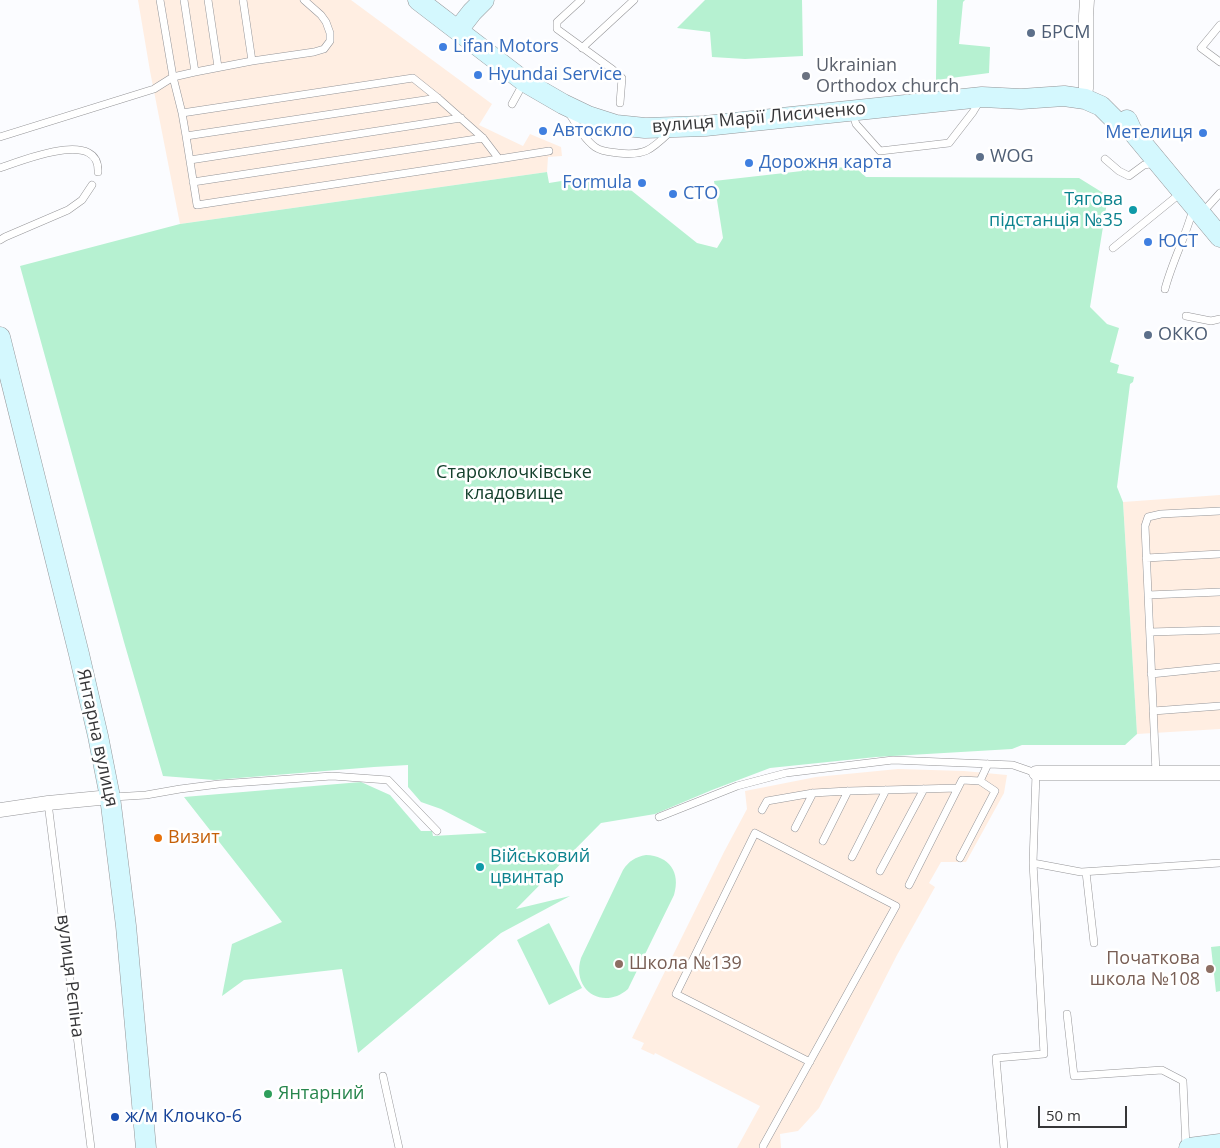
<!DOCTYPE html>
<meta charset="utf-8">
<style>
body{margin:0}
#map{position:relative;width:1220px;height:1148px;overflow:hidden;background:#fbfcff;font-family:"Open Sans",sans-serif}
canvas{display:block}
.scale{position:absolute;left:1038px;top:1106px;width:89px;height:22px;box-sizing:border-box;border:2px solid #363638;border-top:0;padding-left:6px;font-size:15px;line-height:18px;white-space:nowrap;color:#363638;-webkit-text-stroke:4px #fff;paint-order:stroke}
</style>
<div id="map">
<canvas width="1220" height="1148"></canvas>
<div class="scale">50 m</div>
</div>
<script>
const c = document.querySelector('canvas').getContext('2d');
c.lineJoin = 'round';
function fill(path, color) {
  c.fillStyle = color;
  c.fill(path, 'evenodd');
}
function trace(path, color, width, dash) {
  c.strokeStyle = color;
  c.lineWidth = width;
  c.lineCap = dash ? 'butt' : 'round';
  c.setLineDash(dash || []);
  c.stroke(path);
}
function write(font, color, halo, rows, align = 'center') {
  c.font = font + ' "Open Sans",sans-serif';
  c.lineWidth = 5;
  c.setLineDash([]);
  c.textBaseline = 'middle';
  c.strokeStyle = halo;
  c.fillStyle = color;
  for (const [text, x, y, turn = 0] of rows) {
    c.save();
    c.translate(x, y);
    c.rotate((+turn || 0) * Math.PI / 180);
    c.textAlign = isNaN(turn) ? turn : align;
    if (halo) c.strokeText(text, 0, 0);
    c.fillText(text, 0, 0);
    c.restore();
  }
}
fill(new Path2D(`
 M138,0H351L492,104L479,125L523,146L530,134L561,147L562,156L548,157L547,172L180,224L150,71Z
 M1220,495V729L1137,734L1123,502Z
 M898,769L964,771L1007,775L1004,793L966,862H941L929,883L935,887L897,955L819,1108L798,1131L780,1134L781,1148H737L760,1106L655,1053L654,1055L641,1049L644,1043L632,1038L724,852L747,809L745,791L816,777Z`), '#ffeee2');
fill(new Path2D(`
 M705,0H802L803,56L745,59L712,57L710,32L677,28Z
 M937,0H965L963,2L959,44L990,47L989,73L936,80Z
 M802,164L857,169L866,177L1079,178L1108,196L1090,307L1107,324L1119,328L1110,362L1119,365L1117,373L1134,377L1133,382L1130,384L1117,487L1123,502L1137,734L1125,745H1022L1012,749L876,757L770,768L712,790L655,814L601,823L516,909L570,896L501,933L358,1053L342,969L244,980L222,996L232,944L282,922L184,797L361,782L390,795L421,831H432L433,836L487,833L441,809L421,802L408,787V765L374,767L214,780L163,776L124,642L20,266L180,224L547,172L549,183L586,177L587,180L622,183L697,243L717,248L723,238L714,181L802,171Z
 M646,855C669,856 681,872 674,895L628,989C603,1011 571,990 581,958L623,870C629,861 635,857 646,855Z
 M549,923L582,988L549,1005L517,940Z
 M1220,946V991L1216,992L1211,947Z`), '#b6f1d1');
const lane = new Path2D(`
 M160,0L173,77L182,113L186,136L197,205L499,159
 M184,0L195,72
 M208,0L218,67
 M243,0L252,61
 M581,0L557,22V29L612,69L622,78L620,103
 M1220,25L1201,48L1220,62
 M582,48L634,0
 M512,104L523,84
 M852,112L856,124L880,151L949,143L973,112L979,102
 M182,113L413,78L438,98L483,138L499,159L549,151
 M569,113C576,124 584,139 595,147C602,152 610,152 618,153C645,156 651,150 670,132
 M186,136L438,98
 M0,137L154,89L173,77L195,72L252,61L314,52L324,49L330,41V33L326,22L321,15L304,0
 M1105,159L1119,171L1129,176L1144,165L1155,163
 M190,160L461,118
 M0,168C21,161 100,128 98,172
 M193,182L483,138
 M1202,213L1220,193
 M0,240L5,237L68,210L82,200L92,185
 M1113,248L1182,192
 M1165,289C1172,262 1186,236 1193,209
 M1186,316L1211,321L1220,319
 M1146,558L1220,554
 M1148,595L1220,592
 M1150,632L1220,630
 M1151,674L1220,667
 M1153,711L1220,706
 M1156,773L1145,526L1148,517L1161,514L1220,511
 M980,781L988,764
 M113,797L146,795L180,789L219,784L332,776L388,780L437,831
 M48,803L91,1148
 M762,810L767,801L813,793L848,791L958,788
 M659,817L737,786L786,773L893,760L1013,765L1036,773L1033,863L1081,872L1220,863
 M795,828L813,793
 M823,841L848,791
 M852,857L886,790
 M880,871L924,789
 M1086,872L1094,943
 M909,885L962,780L980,781L995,791L960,858
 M1067,1014L1074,1076L1162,1070L1183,1081L1186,1148
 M383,1076L399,1148
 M763,1148V1146L896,906L755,833L676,994L810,1062
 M1004,1148L996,1058L1044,1054L1033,863`);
const street = new Path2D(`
 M1086,89V16L1087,0
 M1036,773H1220
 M0,810L48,803L110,797`);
const secondary = new Path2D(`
 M418,0L525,82L563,104L588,116L616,125L645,128L705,126L982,97L1021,99L1064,96L1085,99L1101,106L1116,121L1132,131
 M458,30L472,12L484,0
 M1127,120L1132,131L1220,237
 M0,337L79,654L98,736L110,797L126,926L146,1148
 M1189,1148L1220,1144`);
trace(lane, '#959598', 8);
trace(street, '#959598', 15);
trace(secondary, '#959598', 21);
trace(lane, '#fff', 7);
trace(street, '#fff', 14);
trace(secondary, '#d4f8fe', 20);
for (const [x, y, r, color] of [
 [1031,33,5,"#5c6f8a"],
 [443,47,5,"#3f7fe0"],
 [478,75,5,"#3f7fe0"],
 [806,76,5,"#6b7280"],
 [543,131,5,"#3f7fe0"],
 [1203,133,5,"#3f7fe0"],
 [980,157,5,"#5c6f8a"],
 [749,163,5,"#3f7fe0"],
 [642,183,5,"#3f7fe0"],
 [673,194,5,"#3f7fe0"],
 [1133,210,5,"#0f9aa8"],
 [1148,242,5,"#3f7fe0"],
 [1148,335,5,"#5c6f8a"],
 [158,838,5,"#e8710a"],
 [480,867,5,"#0f9aa8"],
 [619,964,5,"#8d6e63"],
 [1210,969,5,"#8d6e63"],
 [268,1094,5,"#2e9e5b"],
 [115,1117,5,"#1a4fb4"]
]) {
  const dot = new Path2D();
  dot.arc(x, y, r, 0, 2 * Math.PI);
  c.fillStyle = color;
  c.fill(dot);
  trace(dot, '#fff', 2);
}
write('18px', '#4e5e75', '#fff', [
 ["БРСМ",1041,33],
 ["WOG",990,157],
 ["ОККО",1158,335]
], 'left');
write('18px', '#366cbe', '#fff', [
 ["Lifan Motors",453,47],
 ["Hyundai Service",488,75],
 ["Автоскло",553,131],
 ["Метелиця",1193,133,"right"],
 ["Дорожня карта",759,163],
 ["Formula",632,183,"right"],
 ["СТО",683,194],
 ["ЮСТ",1158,242]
], 'left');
write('18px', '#5b616d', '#fff', [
 ["Ukrainian",816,66],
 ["Orthodox church",816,87]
], 'left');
write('18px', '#363638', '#fff', [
 ["вулиця Марії Лисиченко",759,118,-5],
 ["Янтарна вулиця",97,738,78],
 ["вулиця Рєпіна",70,976,83]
]);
write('18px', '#0d838f', '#fff', [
 ["Тягова",1123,200],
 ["пiдстанцiя №35",1123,221],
 ["Військовий",490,857,"left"],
 ["цвинтар",490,878,"left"]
], 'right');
write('18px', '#14402c', '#fff', [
 ["Староклочківське",514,473],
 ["кладовище",514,494]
]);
write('18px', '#c56008', '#fff', [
 ["Визит",168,838]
], 'left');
write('18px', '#785e54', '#fff', [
 ["Початкова",1200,959],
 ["школа №108",1200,980],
 ["Школа №139",629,964,"left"]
], 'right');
write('18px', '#27864d', '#fff', [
 ["Янтарний",278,1094]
], 'left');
write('18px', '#164399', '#fff', [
 ["ж/м Клочко-6",125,1117]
], 'left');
</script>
